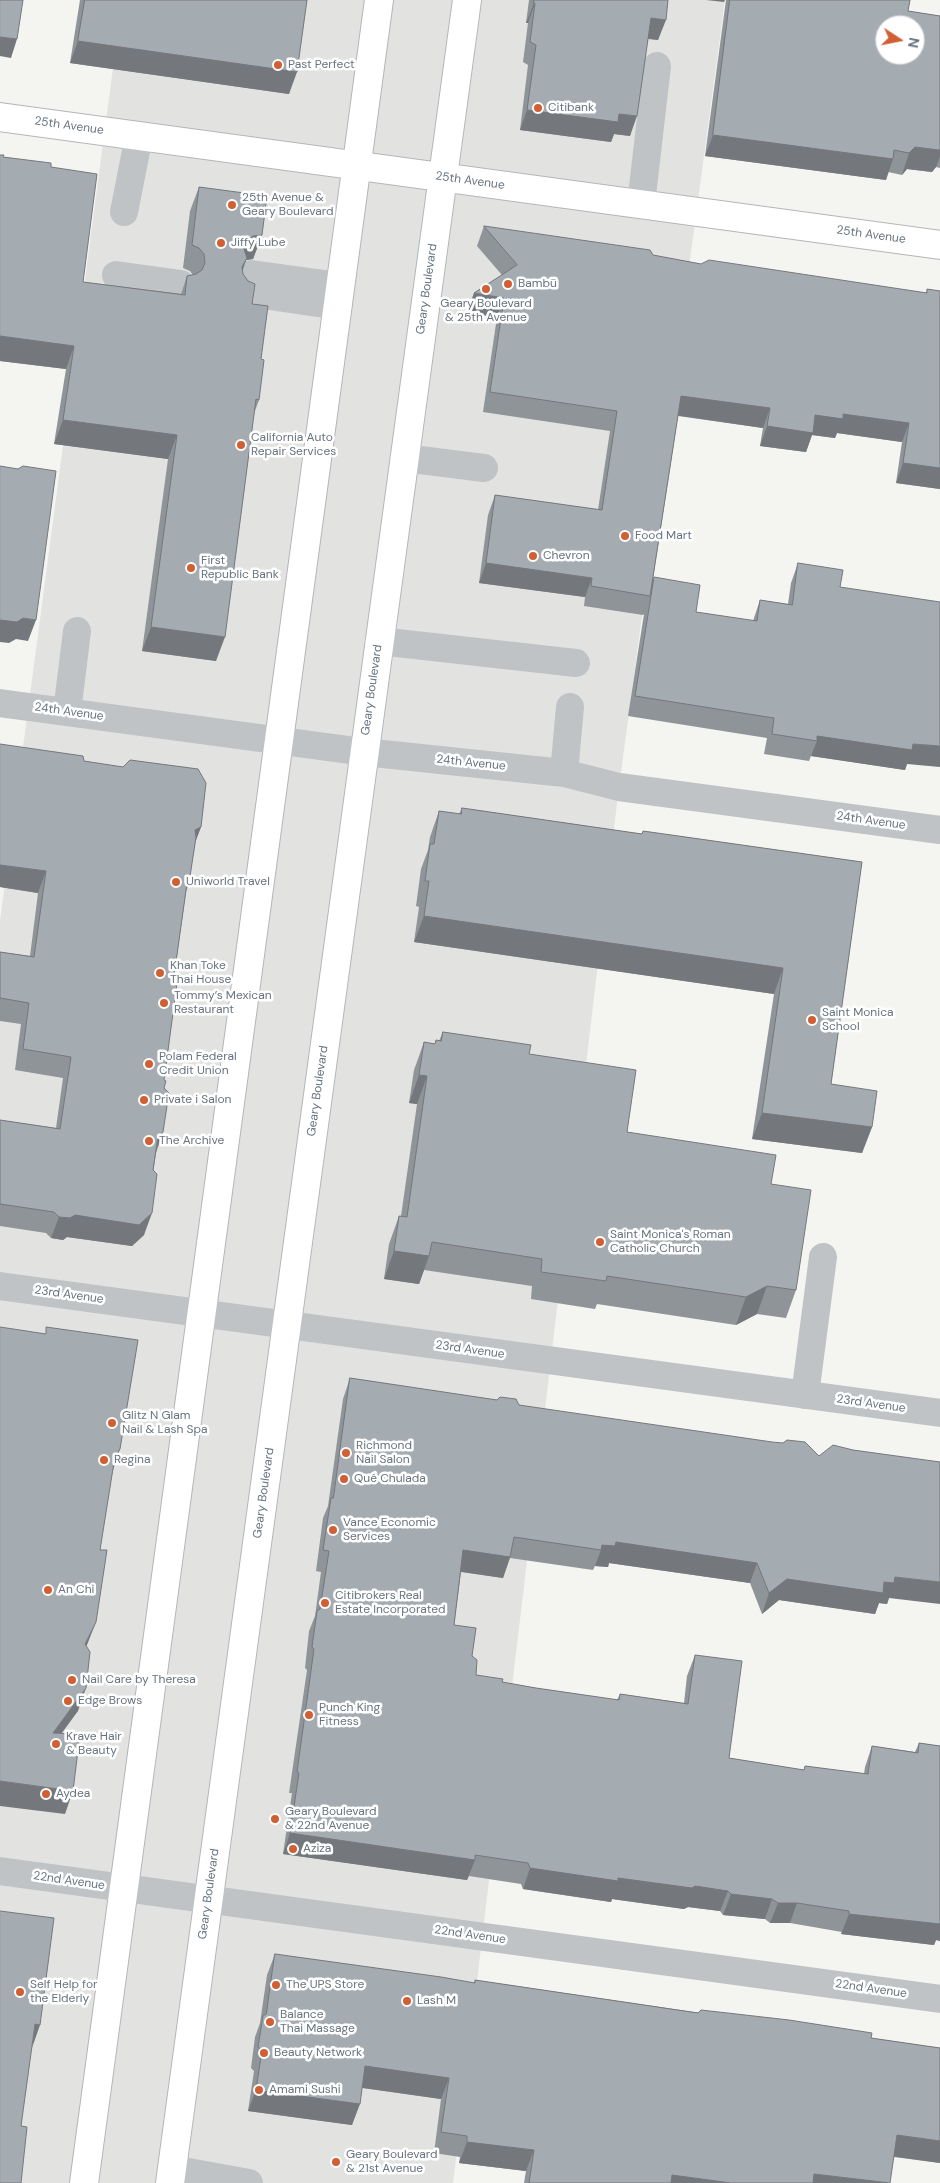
<!DOCTYPE html>
<meta charset="utf-8">
<style>
body{margin:0}
#map{position:relative;width:940px;height:2183px;overflow:hidden;background:#f4f4f1;font-family:"DM Sans",sans-serif}
canvas{display:block}
.north{position:absolute;left:875px;top:15px;width:50px;height:50px;box-sizing:border-box;background:#fff;border:1px solid #c2c7cc;border-radius:50%;rotate:101deg;font-size:14px;font-weight:700;line-height:20px;text-align:center;color:#66737f}
.north::after{content:'';display:block;margin:auto;width:18px;height:22px;background:#d15f34;clip-path:polygon(50% 0,100% 100%,50% 72%,0 100%)}
</style>
<div id="map">
<canvas width="940" height="2183"></canvas>
<div class="north">N</div>
</div>
<script>
const c = document.querySelector('canvas').getContext('2d');
c.lineJoin = 'round';
function fill(path, color) {
  c.fillStyle = color;
  c.fill(path, 'evenodd');
}
function trace(path, color, width, dash) {
  c.strokeStyle = color;
  c.lineWidth = width;
  c.lineCap = dash ? 'butt' : 'round';
  c.setLineDash(dash || []);
  c.stroke(path);
}
function write(font, color, halo, rows, align = 'center') {
  c.font = font + ' "DM Sans",sans-serif';
  c.lineWidth = 5;
  c.setLineDash([]);
  c.textBaseline = 'middle';
  c.strokeStyle = halo;
  c.fillStyle = color;
  for (const [text, x, y, turn = 0] of rows) {
    c.save();
    c.translate(x, y);
    c.rotate((+turn || 0) * Math.PI / 180);
    c.textAlign = isNaN(turn) ? turn : align;
    if (halo) c.strokeText(text, 0, 0);
    c.fillText(text, 0, 0);
    c.restore();
  }
}
fill(new Path2D(`
 M122,0H725L619,787L453,2183H0V921Z`), '#e2e3e1');
const major = new Path2D(`
 M0,117L940,245
 M84,2183L379,0
 M170,2183L467,0`);
trace(major, '#b3b6b9', 30);
trace(new Path2D(`
 M641,204L657,66
 M124,212L139,136
 M251,274L340,286
 M116,275L181,284
 M249,293L338,306
 M404,458L484,468
 M379,641L576,663
 M0,703L364,752L564,773L619,787L940,830
 M67,712L77,631
 M564,773L570,707
 M0,1286L940,1413
 M805,1395L823,1257
 M0,1871L940,1999
 M172,2169L249,2183`), '#c0c3c6', 28);
trace(major, '#fff', 28);
fill(new Path2D(`
 M80,0H307L289,94L70,63Z
 M529,0H668L658,40L648,39L630,136L614,134L611,142L520,130L528,65L523,62L528,23H526Z
 M726,0H910L908,11L940,16V168L936,167L932,172L907,169L902,175L888,172L886,180L705,156Z
 M0,155L3,157L51,167L83,282L181,294L187,276L193,275L190,271L183,268L190,211L199,187L262,235L253,259L246,260L243,270V274L252,304L261,359L259,400L253,416L216,661L142,651L168,459L54,444L66,369L0,361Z
 M484,226L653,255L701,264L926,293L927,289L940,291V489L896,483L902,442L837,433L835,438L812,435L806,452L760,446L763,428L678,416L653,579L696,612L753,621L760,600L788,604L791,583L798,563L840,587L907,764L905,770L811,756L809,761L764,754L767,738L628,716L644,614L643,615L584,606L585,597L479,583L488,515L495,495L598,510L610,431L483,412L497,317L467,313L474,293L502,275L477,246Z
 M0,744L84,761L201,827L195,842L189,883L186,892L174,976L164,1080L163,1132L156,1153L144,1235L132,1246L67,1237L63,1240L51,1238L46,1233L0,1226V1120L56,1128L63,1078L15,1070L21,1024L0,1021V952L30,956L38,893L0,887Z
 M462,808L642,834L643,831L862,862L831,1084L872,1127L862,1153L752,1139L774,994L414,942L419,907L416,906L421,869L428,850L430,837L439,811L459,814Z
 M443,1032L529,1054L627,1132L771,1184L796,1290L786,1318L757,1314L736,1325L597,1304L595,1309L531,1299L532,1286L424,1270L419,1284L384,1279L389,1244L399,1216H401L417,1104L409,1103L414,1070L424,1042L435,1044L436,1040L439,1041Z
 M350,1378L519,1405L889,1598L887,1604L879,1603L875,1614L779,1600L762,1614L750,1583L609,1563L608,1567L595,1566L593,1570L510,1558L503,1578L461,1572L454,1625L472,1656L476,1675L502,1682L536,1688L617,1700L620,1694L684,1703L687,1676L695,1655L729,1758L804,1770L805,1766L864,1774L865,1767L872,1746L915,1752L919,1743L940,1746V1941L936,1940L934,1945L841,1934L842,1932L790,1923H770L765,1919L723,1915L720,1911L688,1907L684,1909L612,1899L611,1902L523,1889L521,1884L469,1876L467,1880L283,1854L292,1793H289L307,1670L305,1668L309,1631L315,1616L321,1572L316,1571L323,1518L328,1506L343,1399Z
 M275,1954L474,1983L475,1980L940,2048V2163L894,2157L888,2183H524L526,2171L459,2163L460,2157L434,2153L441,2099L362,2088L352,2125L248,2111L254,2071L251,2068L255,2037L260,2023L267,1975Z`), '#8e9498');
fill(new Path2D(`
 M706,0H725L724,2Z
 M534,3H535L528,23H526Z
 M651,18L666,20L658,40L643,38Z
 M0,37L17,39L11,58L0,56Z
 M78,41L297,72L289,94L70,63Z
 M527,110L619,114L637,116L630,136L614,134L611,142L520,130Z
 M713,135L893,159L886,180L705,156Z
 M915,147L940,150V157L936,167L932,172L907,169L902,175L909,153Z
 M262,235L253,259L246,260L238,282L242,267L238,265L247,241L253,236Z
 M474,293L504,298L497,317L467,313Z
 M0,336L74,346L66,369L0,361Z
 M681,396L770,408L763,428L674,415Z
 M843,414L909,423L902,442L837,433L835,438L812,435L806,452L760,446L767,426L815,415Z
 M63,420L177,435L168,459L54,444Z
 M903,463L940,468V489L896,483Z
 M486,563L592,578L585,597L479,583Z
 M23,618L36,620L28,641L16,639L9,643L0,642V620Z
 M151,627L225,637L216,661L142,651Z
 M817,736L940,746V767L907,764L905,770L811,756L817,741Z
 M201,827L193,848L195,830Z
 M0,865L46,871L38,893L0,887Z
 M424,916L783,968L774,994L414,942Z
 M419,1075L427,1076L417,1104L409,1103Z
 M762,1113L872,1127L862,1153L752,1139Z
 M163,1132L155,1154L158,1136Z
 M152,1213L144,1235L132,1246L67,1237L63,1240L51,1238L59,1217L75,1215Z
 M394,1251L429,1256L419,1284L384,1279Z
 M767,1286L757,1314L736,1325L746,1297Z
 M120,1449L112,1473L115,1456Z
 M616,1542L757,1563L750,1583L609,1563L608,1567L595,1566L601,1550L602,1545Z
 M463,1550L510,1557L503,1578L456,1571Z
 M895,1577L940,1582V1604L889,1598L887,1604L879,1603L875,1614L779,1600L762,1614L769,1593L787,1579L884,1582Z
 M96,1622L87,1645L76,1667L85,1644Z
 M86,1688L78,1711L45,1756L53,1733Z
 M0,1781L73,1791L65,1814L0,1806Z
 M290,1833L475,1860L467,1880L283,1854Z
 M530,1868L695,1886L728,1891L720,1911L688,1907L684,1909L612,1899L611,1902L523,1889Z
 M731,1894L772,1899L765,1919L723,1915Z
 M778,1903H797L790,1923H770Z
 M849,1914L940,1924V1941L936,1940L934,1945L841,1934Z
 M35,2024L40,2025L32,2048Z
 M365,2066L449,2078L441,2099L357,2087Z
 M256,2090L360,2104L352,2125L248,2111Z
 M897,2135L940,2141V2163L890,2156Z
 M467,2142L534,2150L526,2171L459,2163Z
 M814,2174L888,2183H811Z
 M672,2175L731,2183H669Z`), '#74787c');
const building = new Path2D(`
 M0,0H23L17,39L0,37Z
 M85,0H307L297,72L78,41Z
 M534,0H668L666,20L651,18L637,116L619,114L618,122L527,110L536,45L530,42L535,3H534Z
 M730,0H910L908,11L940,16V150H939L915,147L909,153L894,150L893,159L713,135ZM885,25H915V55H885Z
 M0,155H4L3,157L51,163V167L97,174L83,282L185,295L187,276L196,274L202,270L205,263L204,254L199,248L192,245L199,187L267,196L262,235L253,236L247,241L244,249L247,258L242,267L243,274L248,281L255,284L252,304L268,306L261,359L264,360L259,400L256,399L225,637L151,627L177,435L63,420L74,346L0,336Z
 M484,226L650,250L653,255L701,264L709,260L927,293V289L940,291V468L903,463L909,423L843,414V419L815,415L813,433L767,426L770,408L681,396L650,596L591,586L592,578L486,563L495,495L602,510L617,411L490,392L504,298L474,293L517,265Z
 M0,466L18,469L23,466L56,471L36,620L23,618L17,622L0,620Z
 M798,563L843,570L840,587L940,602V746L913,744L912,750L817,736V741L772,734L774,718L635,696L654,577L700,585L696,612L757,621L760,600L792,605Z
 M0,744L83,756L84,761L123,767L130,760L198,769L206,783L201,827L195,830L196,837L189,883H187L174,976H178L164,1080L166,1081L164,1088L169,1093L163,1132L158,1136L153,1170L157,1174L152,1213L139,1225L75,1215L70,1218L59,1217L54,1212L0,1204V1120L60,1129L71,1057L23,1049L29,1003L0,998V952L34,957L46,871L0,865Z
 M462,808L642,834L643,831L862,862L831,1084L877,1091L872,1127L762,1113L783,968L424,916L429,881H425L430,844H434L439,811L461,814Z
 M443,1032L531,1045L529,1054L636,1070L627,1132L776,1155L771,1184L811,1190L796,1290L767,1286L746,1297L607,1276L606,1281L541,1272L542,1259L432,1242L429,1256L394,1251L399,1216L407,1217L427,1076L419,1075L424,1042L435,1044L436,1040L441,1041Z
 M0,1327L46,1334V1327L138,1340L120,1449L115,1456L100,1550H107L96,1622L85,1644L90,1652L86,1688L53,1733L80,1734L73,1791L0,1781Z
 M350,1378L497,1400L500,1397L516,1399L519,1405L772,1442L783,1443L787,1440L805,1442L819,1456L833,1445L853,1450L940,1462V1582L895,1577L894,1583L884,1582L883,1593L787,1579L769,1593L757,1563L616,1542L615,1546L602,1545L601,1550L514,1537L510,1557L463,1550L454,1625L476,1628L472,1656L477,1660L476,1675L503,1679L502,1682L536,1688L619,1700L620,1694L688,1704L695,1655L742,1661L729,1758L804,1770L805,1766L868,1774L872,1746L918,1753L919,1743L940,1746V1924L849,1914V1911L797,1903H778L772,1899L731,1894L728,1891L695,1886L692,1888L618,1878V1881L530,1868L528,1863L475,1855V1860L290,1833L299,1773L297,1772L314,1649L312,1647L317,1611L320,1609L329,1551L323,1550L331,1498H333Z
 M0,1911L54,1918L40,2025L35,2024L21,2126L27,2127L21,2183H0Z
 M275,1954L441,1977L475,1983V1980L698,2013L701,2010L789,2020L872,2033L871,2038L940,2048V2141L897,2135L890,2183L814,2174L813,2183H731L672,2175L671,2183H529L534,2150L467,2142V2136L441,2132L449,2078L365,2066L360,2104L256,2090L262,2050L258,2047L263,2016L266,2014Z`);
fill(building, '#a5acb1');
trace(building, '#74787c', 1);
for (const [x, y, r, color] of [
 [278,65,5,"#d15f34"],
 [538,108,5,"#d15f34"],
 [232,205,5,"#d15f34"],
 [221,243,5,"#d15f34"],
 [508,284,5,"#d15f34"],
 [486,289,5,"#d15f34"],
 [241,445,5,"#d15f34"],
 [625,536,5,"#d15f34"],
 [533,556,5,"#d15f34"],
 [191,568,5,"#d15f34"],
 [176,882,5,"#d15f34"],
 [160,973,5,"#d15f34"],
 [164,1003,5,"#d15f34"],
 [812,1020,5,"#d15f34"],
 [149,1064,5,"#d15f34"],
 [144,1100,5,"#d15f34"],
 [149,1141,5,"#d15f34"],
 [600,1242,5,"#d15f34"],
 [112,1423,5,"#d15f34"],
 [346,1453,5,"#d15f34"],
 [104,1460,5,"#d15f34"],
 [344,1479,5,"#d15f34"],
 [333,1530,5,"#d15f34"],
 [48,1590,5,"#d15f34"],
 [325,1603,5,"#d15f34"],
 [72,1680,5,"#d15f34"],
 [68,1701,5,"#d15f34"],
 [309,1715,5,"#d15f34"],
 [56,1744,5,"#d15f34"],
 [46,1794,5,"#d15f34"],
 [275,1819,5,"#d15f34"],
 [293,1849,5,"#d15f34"],
 [276,1985,5,"#d15f34"],
 [20,1992,5,"#d15f34"],
 [407,2001,5,"#d15f34"],
 [270,2022,5,"#d15f34"],
 [264,2053,5,"#d15f34"],
 [259,2090,5,"#d15f34"],
 [336,2162,5,"#d15f34"]
]) {
  const dot = new Path2D();
  dot.arc(x, y, r, 0, 2 * Math.PI);
  c.fillStyle = color;
  c.fill(dot);
  trace(dot, '#fff', 2);
}
write('12px', '#66737f', '#fff', [
 ["Past Perfect",288,65],
 ["Citibank",548,108],
 ["25th Avenue &",242,198],
 ["Geary Boulevard",242,212],
 ["Jiffy Lube",231,243],
 ["Bambū",518,284],
 ["Geary Boulevard",486,304,"center"],
 ["& 25th Avenue",486,318,"center"],
 ["California Auto",251,438],
 ["Repair Services",251,452],
 ["Food Mart",635,536],
 ["Chevron",543,556],
 ["First",201,561],
 ["Republic Bank",201,575],
 ["Uniworld Travel",186,882],
 ["Khan Toke",170,966],
 ["Thai House",170,980],
 ["Tommy’s Mexican",174,996],
 ["Restaurant",174,1010],
 ["Saint Monica",822,1013],
 ["School",822,1027],
 ["Polam Federal",159,1057],
 ["Credit Union",159,1071],
 ["Private i Salon",154,1100],
 ["The Archive",159,1141],
 ["Saint Monica's Roman",610,1235],
 ["Catholic Church",610,1249],
 ["Glitz N Glam",122,1416],
 ["Nail & Lash Spa",122,1430],
 ["Richmond",356,1446],
 ["Nail Salon",356,1460],
 ["Regina",114,1460],
 ["Qué Chulada",354,1479],
 ["Vance Economic",343,1523],
 ["Services",343,1537],
 ["An Chi",58,1590],
 ["Citibrokers Real",335,1596],
 ["Estate Incorporated",335,1610],
 ["Nail Care by Theresa",82,1680],
 ["Edge Brows",78,1701],
 ["Punch King",319,1708],
 ["Fitness",319,1722],
 ["Krave Hair",66,1737],
 ["& Beauty",66,1751],
 ["Aydea",56,1794],
 ["Geary Boulevard",285,1812],
 ["& 22nd Avenue",285,1826],
 ["Aziza",303,1849],
 ["Self Help for",30,1985],
 ["the Elderly",30,1999],
 ["The UPS Store",286,1985],
 ["Lash M",417,2001],
 ["Balance",280,2015],
 ["Thai Massage",280,2029],
 ["Beauty Network",274,2053],
 ["Amami Sushi",269,2090],
 ["Geary Boulevard",346,2155],
 ["& 21st Avenue",346,2169]
], 'left');
write('12px', '#66737f', '#fff', [
 ["25th Avenue",69,126,8],
 ["25th Avenue",470,181,8],
 ["25th Avenue",871,235,8],
 ["Geary Boulevard",427,289,-82],
 ["Geary Boulevard",372,690,-82],
 ["24th Avenue",69,712,8],
 ["24th Avenue",471,763,6],
 ["24th Avenue",871,821,8],
 ["Geary Boulevard",318,1091,-82],
 ["23rd Avenue",69,1295,8],
 ["23rd Avenue",470,1350,8],
 ["23rd Avenue",871,1404,8],
 ["Geary Boulevard",264,1493,-82],
 ["22nd Avenue",69,1881,8],
 ["Geary Boulevard",209,1894,-82],
 ["22nd Avenue",470,1935,8],
 ["22nd Avenue",871,1989,8]
]);
</script>
